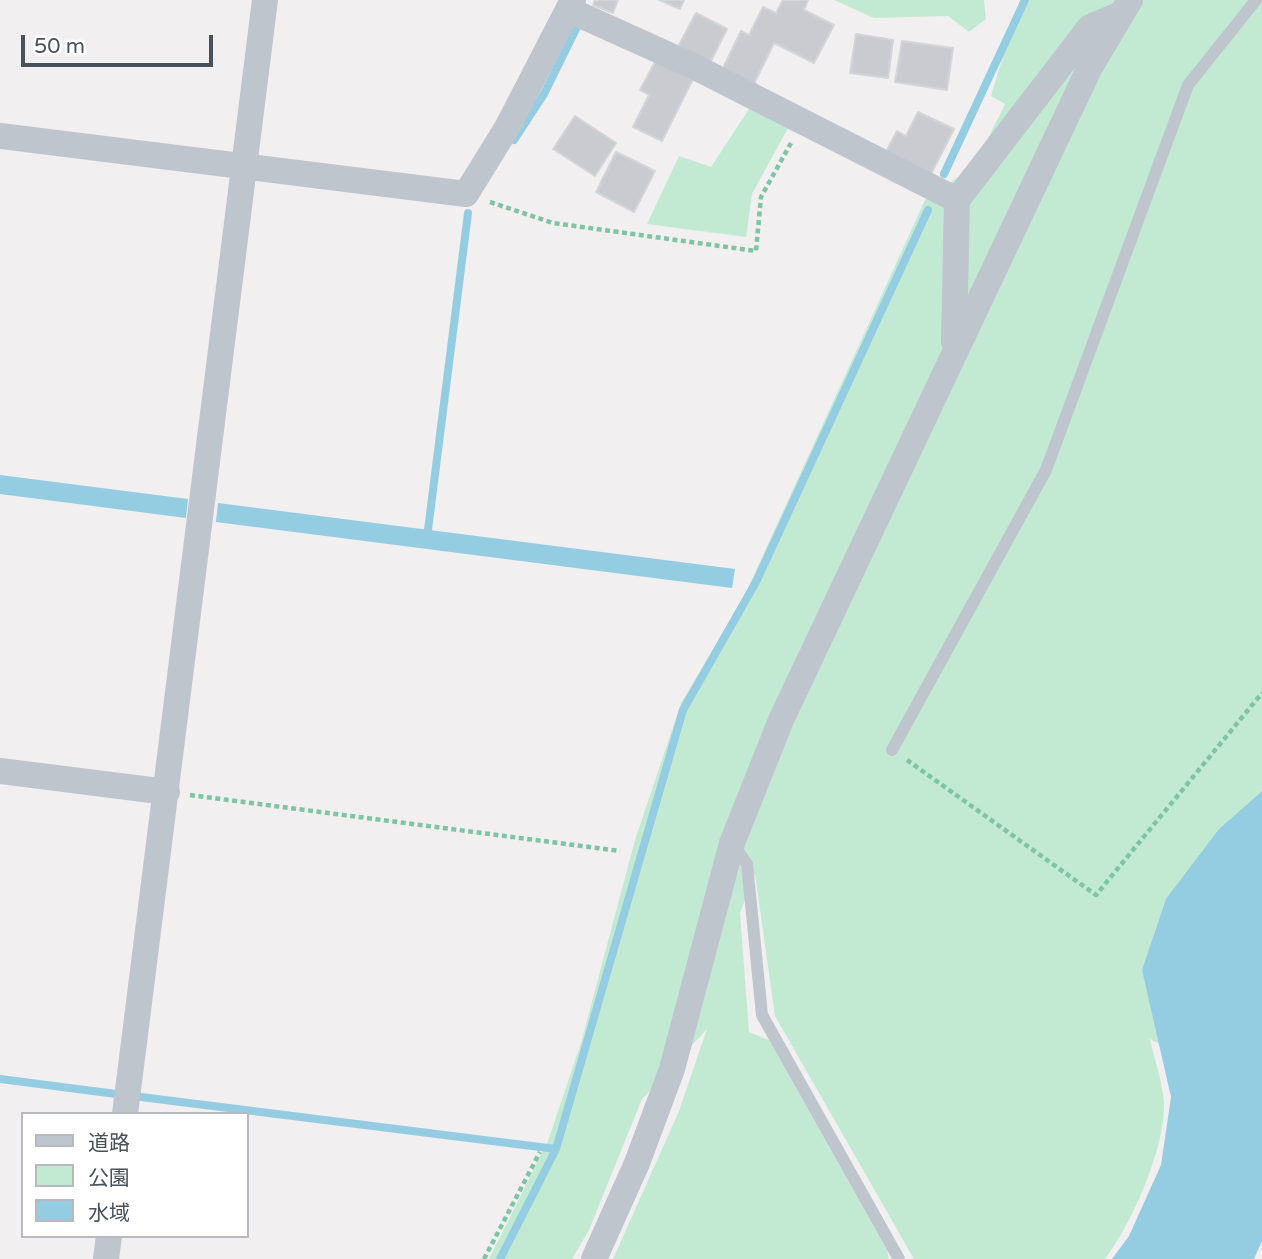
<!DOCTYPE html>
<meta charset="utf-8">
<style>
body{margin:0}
#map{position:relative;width:1262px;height:1259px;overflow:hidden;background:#f1efef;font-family:"Varela Round","Noto Sans JP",sans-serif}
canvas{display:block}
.legend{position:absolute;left:21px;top:1112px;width:228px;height:126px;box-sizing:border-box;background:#fff;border:2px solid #b6b9bd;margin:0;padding:9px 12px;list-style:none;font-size:21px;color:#49515a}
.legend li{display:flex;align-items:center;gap:14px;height:35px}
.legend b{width:35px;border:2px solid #b6b9bd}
.scale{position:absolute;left:21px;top:35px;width:192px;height:32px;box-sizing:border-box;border:4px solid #49515a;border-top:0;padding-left:9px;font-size:21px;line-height:24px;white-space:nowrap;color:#49515a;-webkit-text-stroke:5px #fff;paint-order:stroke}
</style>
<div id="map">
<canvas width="1262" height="1259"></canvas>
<ul class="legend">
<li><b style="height:9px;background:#bfc5cc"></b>道路</li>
<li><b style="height:19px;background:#c2ead3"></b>公園</li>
<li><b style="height:19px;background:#94cde2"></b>水域</li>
</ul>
<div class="scale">50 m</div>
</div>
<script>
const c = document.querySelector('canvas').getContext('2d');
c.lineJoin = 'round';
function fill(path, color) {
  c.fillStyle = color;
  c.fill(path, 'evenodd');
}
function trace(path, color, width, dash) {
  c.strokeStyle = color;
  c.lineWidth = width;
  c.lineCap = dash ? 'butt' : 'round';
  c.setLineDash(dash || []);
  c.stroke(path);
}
fill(new Path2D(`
 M834,0H984L986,19L969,32L948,16L874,18Z
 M1020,0H1262V791L1219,829L1142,970L1161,1045L1150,1039C1154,1059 1163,1083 1164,1103C1165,1149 1132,1223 1105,1259H914L775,1016L755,874L740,913L749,1032L769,1040L887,1250L889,1259H613L679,1111L707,1029L642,1099L589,1230L572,1259H489L548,1141L581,1043L635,840L681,703L742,601L926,198L974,167L1005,104L991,96Z
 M751,106L789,126L752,194L746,237L647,224L679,156L711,167Z`), '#c2ead3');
fill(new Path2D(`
 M0,475L188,499L186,518L0,494Z
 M218,503L735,569L732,588L216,522Z
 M1262,791V1241L1254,1259H1112L1129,1236L1161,1165L1171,1097L1142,970L1166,899L1219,829Z`), '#94cde2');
trace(new Path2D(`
 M514,140L544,94L577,27
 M944,174L1025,0
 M428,530L468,213
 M0,1079L116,1094
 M141,1097L556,1149
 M500,1259L556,1149L683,710L756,582L928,210`), '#94cde2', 8);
const building = new Path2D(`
 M595,0H618L613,13L593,5Z
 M659,0H684L680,9Z
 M783,0H808L804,10L834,25L814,63L774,43L754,84L723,68L741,31L749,35L763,7L776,13Z
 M696,13L727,29L710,63L678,47Z
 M856,34L893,40L888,78L850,73Z
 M902,41L953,48L947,90L895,82Z
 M656,60L693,79L662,141L633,127L649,95L640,90Z
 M918,112L954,129L931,174L886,152L897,131L906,136Z
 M575,116L616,143L595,176L553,149Z
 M616,152L655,171L634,212L596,192Z`);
fill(building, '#c9cbd1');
trace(building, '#d3d5d9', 2);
trace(new Path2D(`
 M490,202L553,223L756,251L761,197L791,143
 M907,760L1096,895L1262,693
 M190,795L620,851
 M484,1259L540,1152`), '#7ec4a5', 4.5, [5, 3.5]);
trace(new Path2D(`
 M892,750L1046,470L1188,85L1256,0
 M732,843L747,864L762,1015L899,1259`), '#bfc5cc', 12);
trace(new Path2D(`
 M569,10L693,66L957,200
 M0,136L466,194L508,126L573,0
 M954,342L957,200L1090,27L1119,15
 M0,771L167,792
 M125,1114L265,0
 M106,1259L109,1236
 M594,1259L637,1163L672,1069L732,843L781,720L1090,67L1130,0`), '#bfc5cc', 26);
</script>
